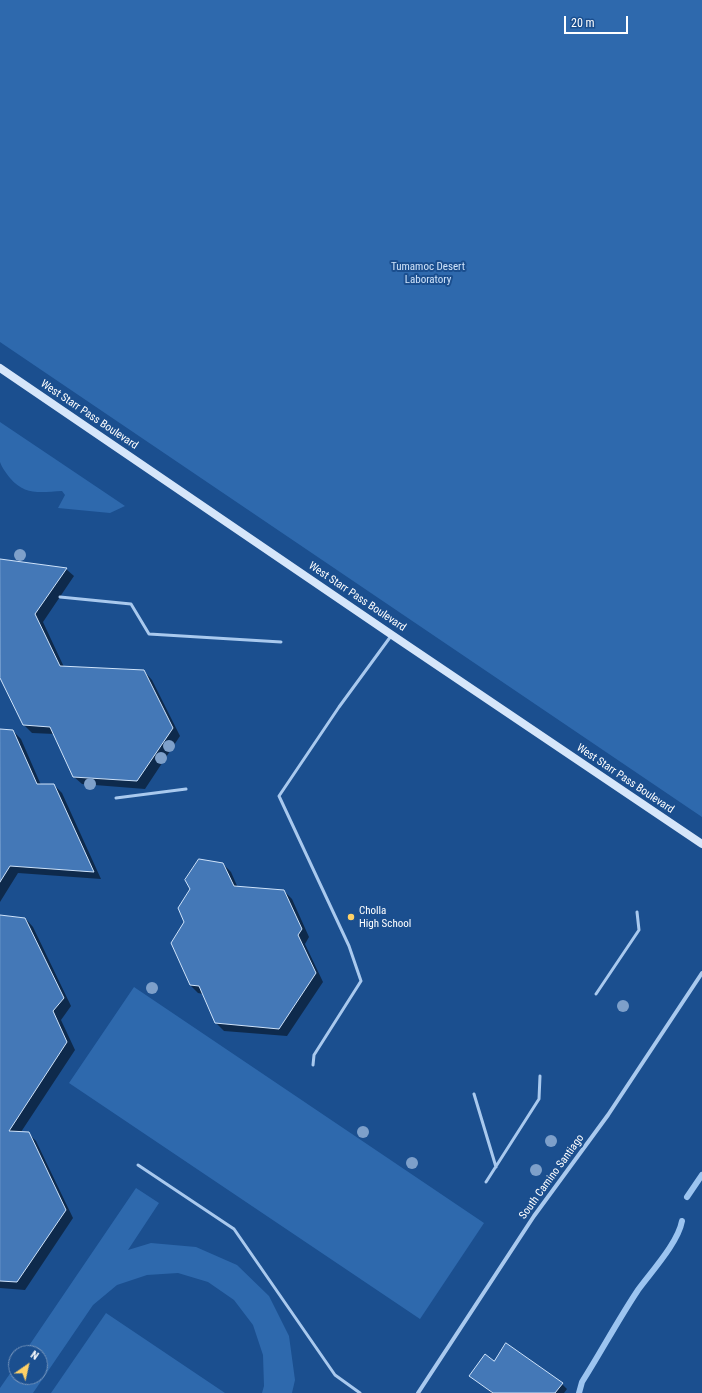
<!DOCTYPE html>
<style>
body{margin:0}
#map{position:relative;width:702px;height:1393px;overflow:hidden;background:#1b4f8f;font-family:"Roboto Condensed",sans-serif}
canvas{display:block}
.north{position:absolute;left:8px;top:1345px;width:40px;height:40px;box-sizing:border-box;background:#1b4f8f;border:1px solid #7695bc;border-radius:50%;rotate:34deg;font-size:11px;font-weight:700;line-height:16px;text-align:center;color:#fff}
.north::after{content:'';display:block;margin:auto;width:14px;height:18px;background:#ffd166;clip-path:polygon(50% 0,100% 100%,50% 72%,0 100%)}
.scale{position:absolute;left:564px;top:16px;width:64px;height:18px;box-sizing:border-box;border:2px solid #fff;border-top:0;padding-left:5px;font-size:12px;line-height:14px;white-space:nowrap;color:#fff;-webkit-text-stroke:3px #1b4f8f;paint-order:stroke}
</style>
<div id="map">
<canvas width="702" height="1393"></canvas>
<div class="north">N</div>
<div class="scale">20 m</div>
</div>
<script>
const c = document.querySelector('canvas').getContext('2d');
c.lineJoin = 'round';
function fill(path, color) {
  c.fillStyle = color;
  c.fill(path, 'evenodd');
}
function trace(path, color, width, dash) {
  c.strokeStyle = color;
  c.lineWidth = width;
  c.lineCap = dash ? 'butt' : 'round';
  c.setLineDash(dash || []);
  c.stroke(path);
}
function write(font, color, halo, rows, align = 'center') {
  c.font = font + ' "Roboto Condensed",sans-serif';
  c.lineWidth = 4;
  c.setLineDash([]);
  c.textBaseline = 'middle';
  c.strokeStyle = halo;
  c.fillStyle = color;
  for (const [text, x, y, turn = 0] of rows) {
    c.save();
    c.translate(x, y);
    c.rotate((+turn || 0) * Math.PI / 180);
    c.textAlign = isNaN(turn) ? turn : align;
    if (halo) c.strokeText(text, 0, 0);
    c.fillText(text, 0, 0);
    c.restore();
  }
}
fill(new Path2D(`
 M0,0H702V817L0,342Z
 M0,422L125,506L110,513L58,508L65,495L62,491C41,492 25,496 10,478C7,474 2,468 0,462C0,454 0,432 0,422Z
 M134,987L484,1223L420,1319L69,1083Z
 M136,1188L159,1203L128,1250L151,1243L196,1247L237,1265L269,1296L289,1336L295,1380L292,1393H262L264,1386L263,1355L253,1325L234,1300L208,1282L178,1273L147,1275L117,1285L93,1305L33,1393H0V1388L16,1365V1377H40V1353H24Z
 M106,1313L225,1393H51Z`), '#2e69ad');
fill(new Path2D(`
 M0,560L66,569L74,576L43,622L64,667L144,671L152,680L180,736L145,789L82,784L73,776L54,734L32,733L24,725L0,675Z
 M0,730L13,731L21,739L41,785H54L62,793L101,879L18,873L0,902Z
 M223,864L231,872L238,888L284,891L292,899L309,937L305,944L323,982L287,1036L224,1031L216,1023L203,994L198,993L190,985Z
 M0,916L25,918L33,927L71,1006L61,1020L75,1050L21,1132L28,1133L36,1141L73,1218L25,1290L0,1288Z
 M494,1362L562,1384L567,1389L564,1393H492L471,1376Z`), '#0007');
trace(new Path2D(`
 M687,1197L702,1175
 M579,1393L582,1382C601,1352 618,1320 638,1290C651,1272 678,1243 682,1221`), '#9cc4f0', 6);
const building = new Path2D(`
 M0,559L67,568L35,614L60,666L144,670L173,728L137,781L73,777L50,727L23,725L0,678Z
 M0,729L13,730L37,784H54L94,872L10,866L0,882Z
 M199,859L223,863L234,886L284,890L302,929L298,935L316,973L279,1029L215,1023L199,986L190,985L171,943L184,922L178,908L190,889L185,880Z
 M0,915L25,918L64,998L53,1011L67,1042L9,1131L29,1132L66,1210L17,1282L0,1281Z
 M506,1343L563,1383L555,1393H493L469,1376L485,1354L494,1361Z`);
fill(building, '#4478b7');
trace(building, '#cfe3fa', 1);
trace(new Path2D(`
 M60,597L131,604L149,634L281,642
 M116,798L186,789
 M596,994L639,930L637,912
 M313,1065L314,1055L361,981L349,946L279,796L339,707L391,636
 M474,1094L496,1167
 M138,1165L234,1229L335,1375L360,1393
 M486,1182L539,1099L540,1076`), '#a9c9ee', 3);
trace(new Path2D(`
 M418,1393L534,1216L608,1115L702,973`), '#a9c9ee', 4);
trace(new Path2D(`
 M0,368L392,635L702,844`), '#d6e6fa', 8);
c.fillStyle = '#7ea0ca';
for (const [x, y] of [
 [20,555],
 [169,746],
 [161,758],
 [90,784],
 [152,988],
 [623,1006],
 [363,1132],
 [551,1141],
 [412,1163],
 [536,1170]
]) {
  c.beginPath();
  c.arc(x, y, 6, 0, 2 * Math.PI);
  c.fill();
}
for (const [x, y, r, color] of [
 [351,917,4,"#ffd166"]
]) {
  const dot = new Path2D();
  dot.arc(x, y, r, 0, 2 * Math.PI);
  c.fillStyle = color;
  c.fill(dot);
  trace(dot, '#1b4f8f', 1.5);
}
write('11px', '#cfe3fa', '#1b4f8f', [
 ["Tumamoc Desert",428,267],
 ["Laboratory",428,280]
]);
write('11px', '#fff', '#1b4f8f', [
 ["West Starr Pass Boulevard",89,415,34],
 ["West Starr Pass Boulevard",357,597,34],
 ["West Starr Pass Boulevard",625,779,34],
 ["South Camino Santiago",552,1177,-54]
]);
write('11px', '#fff', '#1b4f8f', [
 ["Cholla",359,911],
 ["High School",359,924]
], 'left');
</script>
